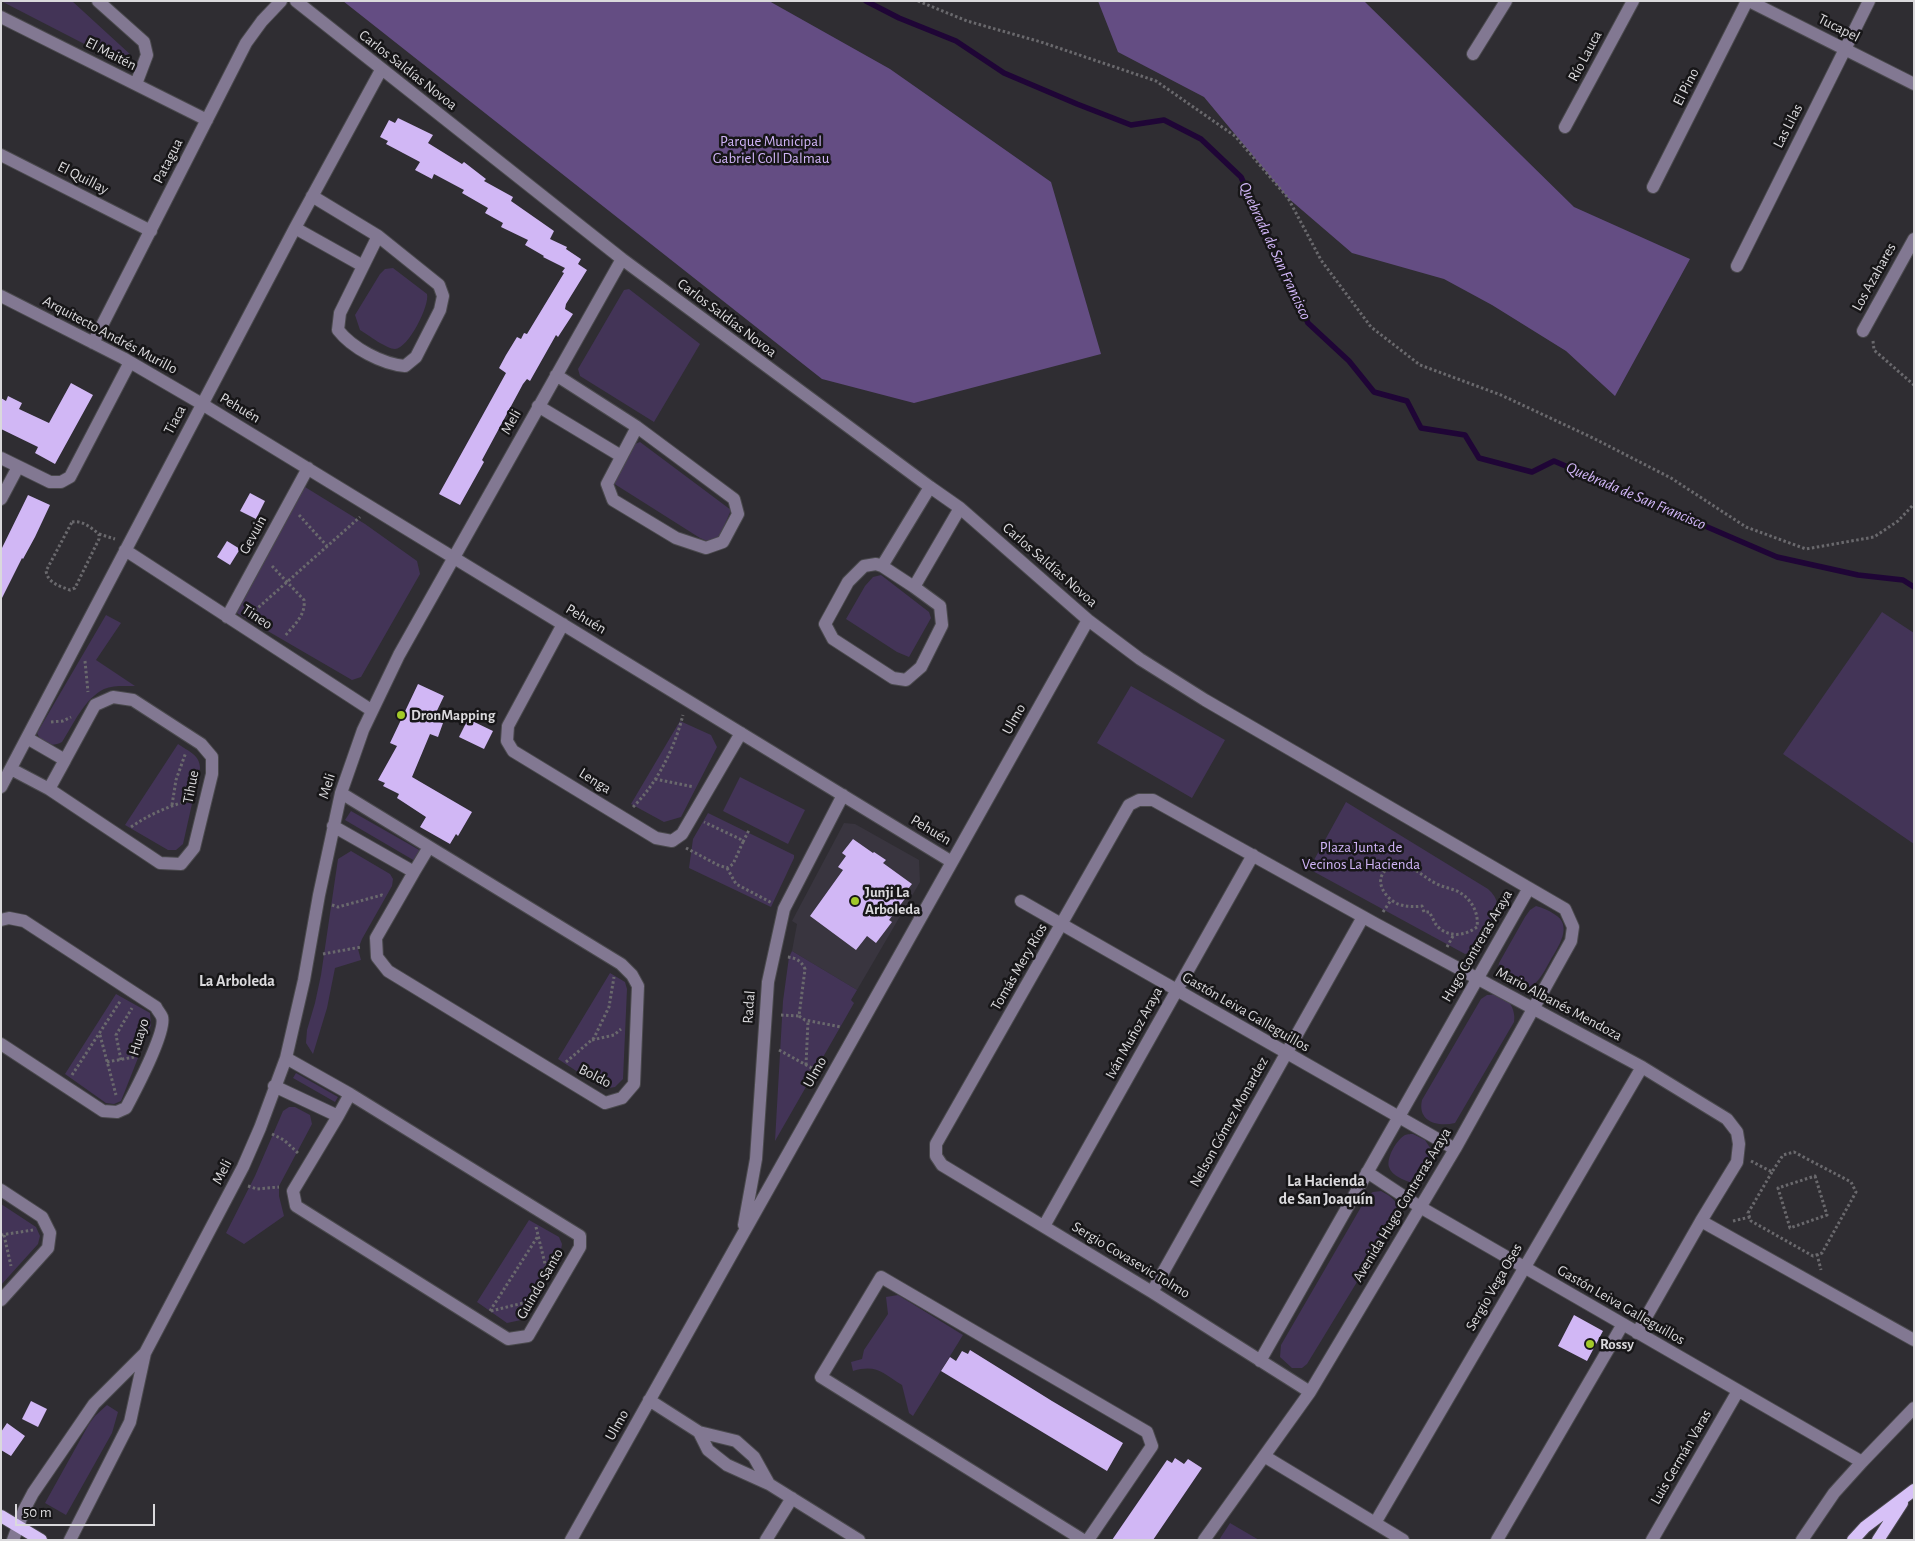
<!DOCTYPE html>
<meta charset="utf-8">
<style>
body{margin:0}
#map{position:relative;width:1915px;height:1541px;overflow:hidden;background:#2f2d32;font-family:"Alegreya Sans",sans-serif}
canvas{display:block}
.frame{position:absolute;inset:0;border:2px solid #dad9dc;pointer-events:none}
.scale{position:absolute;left:15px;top:1504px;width:140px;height:22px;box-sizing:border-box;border:2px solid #dad9dc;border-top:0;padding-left:6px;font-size:15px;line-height:18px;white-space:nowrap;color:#dad9dc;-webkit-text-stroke:4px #171618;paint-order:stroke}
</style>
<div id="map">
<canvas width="1915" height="1541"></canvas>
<div class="frame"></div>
<div class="scale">50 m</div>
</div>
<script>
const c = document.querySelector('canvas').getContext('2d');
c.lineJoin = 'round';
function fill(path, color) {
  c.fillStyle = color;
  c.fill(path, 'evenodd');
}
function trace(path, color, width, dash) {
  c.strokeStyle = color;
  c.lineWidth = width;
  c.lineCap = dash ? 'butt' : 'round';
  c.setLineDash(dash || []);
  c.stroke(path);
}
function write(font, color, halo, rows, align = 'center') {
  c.font = font + ' "Alegreya Sans",sans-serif';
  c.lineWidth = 5;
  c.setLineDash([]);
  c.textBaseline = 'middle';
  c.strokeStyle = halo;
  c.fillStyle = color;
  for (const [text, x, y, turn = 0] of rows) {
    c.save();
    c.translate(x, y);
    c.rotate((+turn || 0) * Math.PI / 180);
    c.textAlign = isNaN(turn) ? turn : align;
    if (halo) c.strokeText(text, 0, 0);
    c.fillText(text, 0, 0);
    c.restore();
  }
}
fill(new Path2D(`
 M844,823L855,824L919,860L920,882L857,990L792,951L797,924L792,921Z`), '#39353f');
fill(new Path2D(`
 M1,1H72L132,56L129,67Z
 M393,268L427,294C430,305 408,349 395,349C387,349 368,335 360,330L355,315L380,274L385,269Z
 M629,289L700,344L654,422L580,376L578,369L624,290Z
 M640,442L731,510L719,538L712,543L700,538L613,483L630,446Z
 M305,487L365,524L417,561L420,574L361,677L352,680L235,612Z
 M881,575L929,612L931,618L909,657L897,652L846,619L865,586L873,577Z
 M1882,612L1914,633V844L1783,754Z
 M106,615L121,623L96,660L135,686C125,686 113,685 104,689C84,699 73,725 62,742C51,748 42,744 37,733Z
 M1131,686L1225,740L1192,798L1097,743Z
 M680,721L711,735L717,747L681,817L664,822L631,804Z
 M178,744C188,751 200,755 200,768L183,844L176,850H168L125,825Z
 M740,777L805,810L788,844L723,811Z
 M1346,802L1488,889C1511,908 1486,933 1474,952L1465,954L1309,869Z
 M351,811L421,851L415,861L345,820Z
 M708,813L794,855V858L771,907L689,868L693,839Z
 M351,851L390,874L393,879L392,886L362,939L358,949L361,960L335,968L327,1008L313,1054L306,1043L307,1030L315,1003L321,975L338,859Z
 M1536,906C1543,908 1548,910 1554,914C1574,925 1558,947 1550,961C1545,970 1538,985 1527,988C1520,990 1511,985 1505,981L1498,968L1499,963L1525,917L1530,910Z
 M792,951L857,990L851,1000L854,1003L775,1141L783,1001L789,957Z
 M610,973L625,982L627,989L623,1079L615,1087L604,1089L558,1059Z
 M116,994L150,1013L151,1025L121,1101L114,1104L106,1103L65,1074Z
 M1487,995C1490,995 1496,994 1499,995C1510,998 1516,1012 1514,1022L1455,1123C1438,1127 1417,1122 1422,1100L1481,999Z
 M296,1073L338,1097L335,1102L293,1078Z
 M289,1107H295L310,1115L312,1124L279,1186V1196L284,1216L244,1244L226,1233L255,1176L283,1111Z
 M1413,1134L1425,1140L1434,1154C1429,1167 1424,1175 1412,1183C1404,1180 1392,1176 1389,1167C1386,1158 1397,1139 1405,1135C1407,1134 1412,1134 1413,1134Z
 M1381,1191C1390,1196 1399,1201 1399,1213L1307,1364L1302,1368H1292L1280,1357L1281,1345L1368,1195L1373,1192Z
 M1,1204L36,1227L40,1236L38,1244L1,1285Z
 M529,1220L559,1237L562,1244L561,1250L521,1320L507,1323L477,1302Z
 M898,1295L963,1335L913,1416L909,1413L902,1385C882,1373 877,1364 853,1371L851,1362L862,1359L864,1350L888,1314L886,1297Z
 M107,1405L118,1412L112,1433L66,1515L45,1503L89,1424L95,1416Z
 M1230,1523L1259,1540H1219Z`), '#433457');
fill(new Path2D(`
 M343,1H769L890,69L1051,182L1101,354L914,403L822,379Z
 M1098,1H1364L1574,207L1690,259L1615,396L1566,351L1492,305L1444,279L1352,253L1288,198L1204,97L1118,52Z`), '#644d83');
trace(new Path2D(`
 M866,1L899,18L956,41L1004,73L1077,104L1131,125L1164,120L1201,139L1241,177L1308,323L1349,361L1374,392L1407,401L1421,428L1465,435L1479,458L1532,472L1554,461L1777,557L1858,575L1903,580L1914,587`), '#1f0536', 5.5);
fill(new Path2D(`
 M398,118L433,135L428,143L462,164L464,162L486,179L484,181L513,197L511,201L554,231L550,239L567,247L566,249L581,259L578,264L587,270L566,304L565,309L573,314L558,337L556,335L530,381L527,379L523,384L482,460L484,462L460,505L439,494L506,373L499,368L506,355L517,337L521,339L524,333L527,334L564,273L562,272L565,268L543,257L544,256L525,245L528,240L501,227L503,223L485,213L488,208L462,193L464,190L434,174L432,179L415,170L420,162L386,144L388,141L380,137L389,120L395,123Z
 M71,383L93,395L55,464L35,453L38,447L1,429V398L6,401L8,396L22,403L19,409L49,423Z
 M250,493L265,501L256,519L240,511Z
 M28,495L50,505L35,537L23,559L22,558L1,600V550Z
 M227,541L240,549L230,565L217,557Z
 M418,684L444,696L433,719L443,723L438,737L430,734L412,777L472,812L458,836L456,834L450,844L420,827L426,817L397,798L399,794L383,786L385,783L378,780L397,746L390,743Z
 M468,719L493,731L484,749L459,737Z
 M853,839L873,853L874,852L886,860L883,863L912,884L904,894L907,896L889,920L892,922L876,943L867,936L856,950L810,916L843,870L838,867L846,856L842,853Z
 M1574,1315L1603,1331L1587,1361L1558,1346Z
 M970,1350L1052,1401L1123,1443L1107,1471L941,1371L950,1357L956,1361L962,1351L968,1354Z
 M31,1401L47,1409L38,1427L22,1419Z
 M7,1423L25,1436L11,1456L1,1450V1432Z
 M1175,1458L1184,1464L1188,1459L1202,1468L1153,1540H1112L1167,1460L1172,1463Z`), '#d1b7f5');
const minor = new Path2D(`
 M98,1L144,42L147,55L136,84
 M296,1L622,259L930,487L960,508L1088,620L1140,659L1205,700L1565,909L1573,927L1571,941L1455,1149L1310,1392L1204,1540
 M1749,1L1914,84
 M1,17L207,120
 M1473,54L1506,1
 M1565,127L1633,1
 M1,155L151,231
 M1653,187L1747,1
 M312,196L378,236L439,285L443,296L440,310L416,357L405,366C382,364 352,348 338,330L340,313L378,236
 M295,228L363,266
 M1737,266L1869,1
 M1,296L123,358L202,404L952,862
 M1863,331L1914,239
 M93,343L246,43L262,21L281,1
 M556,375L637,427L734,499L738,514L723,542L706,548L676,538L613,500L607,484L637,427
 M538,406L621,456
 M1,458L50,482H61L70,477L130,362
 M1,499L18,467
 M125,550L371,710
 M876,564L882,566L914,587L940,606L942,625L921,667L906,680L893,678L833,639L825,624L848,582L864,566Z
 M882,566L930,487
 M914,587L960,508
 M227,617L308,468
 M563,624L508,726L507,741L513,751L656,838L672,841L682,834L741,733
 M11,769L49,789L160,863L181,864L194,848L212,774V757L201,744L133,700L113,697L95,705L65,760L27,738
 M1,787L295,228L381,70
 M49,789L65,760
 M333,826L414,872L376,938L377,957L388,971L605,1103L622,1098L634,1084L638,986L632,975L621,964L341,793
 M414,872L429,847
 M1021,901L1455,1149
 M1,920L9,918L24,921L156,1007C157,1010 161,1014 162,1017C167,1031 134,1093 126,1108L117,1112L103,1111L1,1044
 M274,1086L338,1116L293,1191L296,1206L508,1339L528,1336L580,1247V1236L350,1094L286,1058
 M338,1116L350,1094
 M1367,1172L1420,1207L1862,1462
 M1,1190L42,1217L50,1233L48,1248L1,1300
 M1701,1221L1914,1340
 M744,1225L756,1159L768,982L784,909L843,795
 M1044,1226L1253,855
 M1152,1292L1363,917
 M1260,1361L1529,888
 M1310,1392L1152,1292L942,1165L936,1156V1144L1129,805L1139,800H1153L1376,924L1642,1067L1727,1119L1737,1132L1739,1144L1737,1162L1701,1221L1637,1333
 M649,1400L699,1432L736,1441L754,1457L769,1484
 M699,1432L708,1450L727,1465L769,1484L859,1540
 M1264,1456L1403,1540
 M1375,1523L1642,1067
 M13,1540L24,1510L33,1493L94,1404L145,1353
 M70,1540L130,1422L145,1353L243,1167L260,1128L286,1058L304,980L319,895L341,793L363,730L399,655L622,259
 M571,1540L1088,620
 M766,1540L792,1498
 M1083,1540L821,1377L881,1277L1147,1432L1152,1446L1088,1540
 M1497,1540L1623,1324
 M1652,1540L1738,1391
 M1802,1540L1834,1493L1862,1462L1914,1408`);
const major = new Path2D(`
 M1,1516L41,1540
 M1853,1540L1865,1527L1914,1490
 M1878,1540L1902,1503`);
trace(minor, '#4a494d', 14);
trace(major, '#4a494d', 14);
trace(new Path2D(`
 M918,1L967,21L1041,42L1156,81L1235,136L1288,198L1321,260L1371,327L1420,365L1501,395L1593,438L1671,478L1746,527L1806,549L1874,537L1898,521L1914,504
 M1873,341L1874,350L1914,385
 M299,515L327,546
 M72,522C83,520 91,528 99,534V539L75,588L70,590C59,586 48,583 46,571Z
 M99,534L115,539
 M272,566L304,600C306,615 294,625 285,636
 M251,614L360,517
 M85,661L88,692
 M51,722L63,721L71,717
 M655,779L694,787
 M172,805L176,780L186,752
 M633,807C658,782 674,749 683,715
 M131,827C150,814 169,806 191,800
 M743,842L749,830
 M686,848L718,865L727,868L733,864L743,842L740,839L704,822
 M1397,865C1418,868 1419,874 1435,883C1442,887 1450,888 1457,891C1471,898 1479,912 1477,927C1465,936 1449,938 1437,926C1434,922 1432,916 1429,912H1424L1422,906C1414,907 1406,907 1398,904C1386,899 1373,881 1386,870C1389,868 1393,867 1397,865Z
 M727,868L736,884L772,903
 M332,905L338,907L382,895L384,896
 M1383,912L1391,900
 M1447,947L1454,934
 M323,954L361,947
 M781,1015L799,1016L805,969C801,961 797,958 787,957
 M799,1016L805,1020L841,1027
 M100,1035L116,1095
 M592,1040L614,1035L621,1029
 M779,1050L817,1071
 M121,1060L116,1035L132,1008
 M107,1062L134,1057
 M566,1062L594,1038L609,1007L614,977
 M806,1065L808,1021
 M72,1075L121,1000
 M272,1134L284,1140L299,1154
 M1751,1161L1772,1172L1783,1155L1794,1152L1851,1182L1856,1192L1822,1253L1813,1256L1751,1221L1748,1213L1772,1172
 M1815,1176L1827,1215L1790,1228L1778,1188Z
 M248,1186L257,1189L279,1187
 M1733,1221L1750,1217
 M536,1227L547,1272
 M1,1235L33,1230
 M4,1235L11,1266
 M1817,1254L1821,1270
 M490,1311L538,1236
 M491,1311L531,1301`), '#6a696d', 3, [2.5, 2.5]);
trace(minor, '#827892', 12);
trace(major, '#d7c1f7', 12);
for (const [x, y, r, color] of [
 [401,715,5,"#a2c929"],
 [855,901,5,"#a2c929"],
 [1590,1344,5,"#a2c929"]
]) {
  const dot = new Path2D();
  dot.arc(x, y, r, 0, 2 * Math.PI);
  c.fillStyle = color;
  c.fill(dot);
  trace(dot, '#171618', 2);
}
write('15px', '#dad9dc', '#171618', [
 ["Tucapel",1839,28,27],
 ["El Maitén",111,54,27],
 ["Río Lauca",1585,56,-62],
 ["Carlos Saldías Novoa",408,70,38],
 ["El Pino",1686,87,-63],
 ["Las Lilas",1788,126,-63],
 ["Patagua",168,161,-63],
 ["El Quillay",83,178,27],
 ["Los Azahares",1874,277,-61],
 ["Carlos Saldías Novoa",727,318,37],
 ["Arquitecto Andrés Murillo",110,335,28],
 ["Pehuén",240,408,31],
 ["Tiaca",175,420,-62],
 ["Meli",511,422,-61],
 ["Gevuin",253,535,-62],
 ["Carlos Saldías Novoa",1050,565,41],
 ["Tineo",257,617,33],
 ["Pehuén",586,619,31],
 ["Ulmo",1014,719,-61],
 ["Lenga",595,781,32],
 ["Meli",327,786,-73],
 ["Tihue",191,787,-79],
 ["Pehuén",931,830,31],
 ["Hugo Contreras Araya",1477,946,-60],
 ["Tomás Mery Ríos",1019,967,-60],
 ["Mario Albanés Mendoza",1559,1004,28],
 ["Radal",749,1007,-86],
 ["Gastón Leiva Galleguillos",1246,1012,30],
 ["Iván Muñoz Araya",1134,1033,-61],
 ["Huayo",139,1037,-73],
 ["Ulmo",815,1072,-61],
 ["Boldo",595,1076,27],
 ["Nelson Gómez Monardez",1229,1122,-61],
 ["Meli",222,1172,-63],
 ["Avenida Hugo Contreras Araya",1402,1205,-59],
 ["Sergio Covasevic Tolmo",1131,1260,31],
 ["Guindo Santo",540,1284,-60],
 ["Sergio Vega Oses",1494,1287,-60],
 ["Gastón Leiva Galleguillos",1621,1305,30],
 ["Ulmo",617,1425,-61],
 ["Luis Germán Varas",1681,1457,-60]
]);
write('15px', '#d0b4f7', '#171618', [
 ["Parque Municipal",771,141],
 ["Gabriel Coll Dalmau",771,158],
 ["Plaza Junta de",1361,847],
 ["Vecinos La Hacienda",1361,864]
]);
write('bold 15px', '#dad9dc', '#171618', [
 ["DronMapping",411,715],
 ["Junji La",865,892],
 ["Arboleda",865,909],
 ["Rossy",1600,1344]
], 'left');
write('italic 16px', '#d3b8fa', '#171618', [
 ["Quebrada de San Francisco",1275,251,65],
 ["Quebrada de San Francisco",1636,496,23]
]);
write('bold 16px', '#dad9dc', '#171618', [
 ["La Arboleda",237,981],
 ["La Hacienda",1326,1181],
 ["de San Joaquín",1326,1199]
]);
</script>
